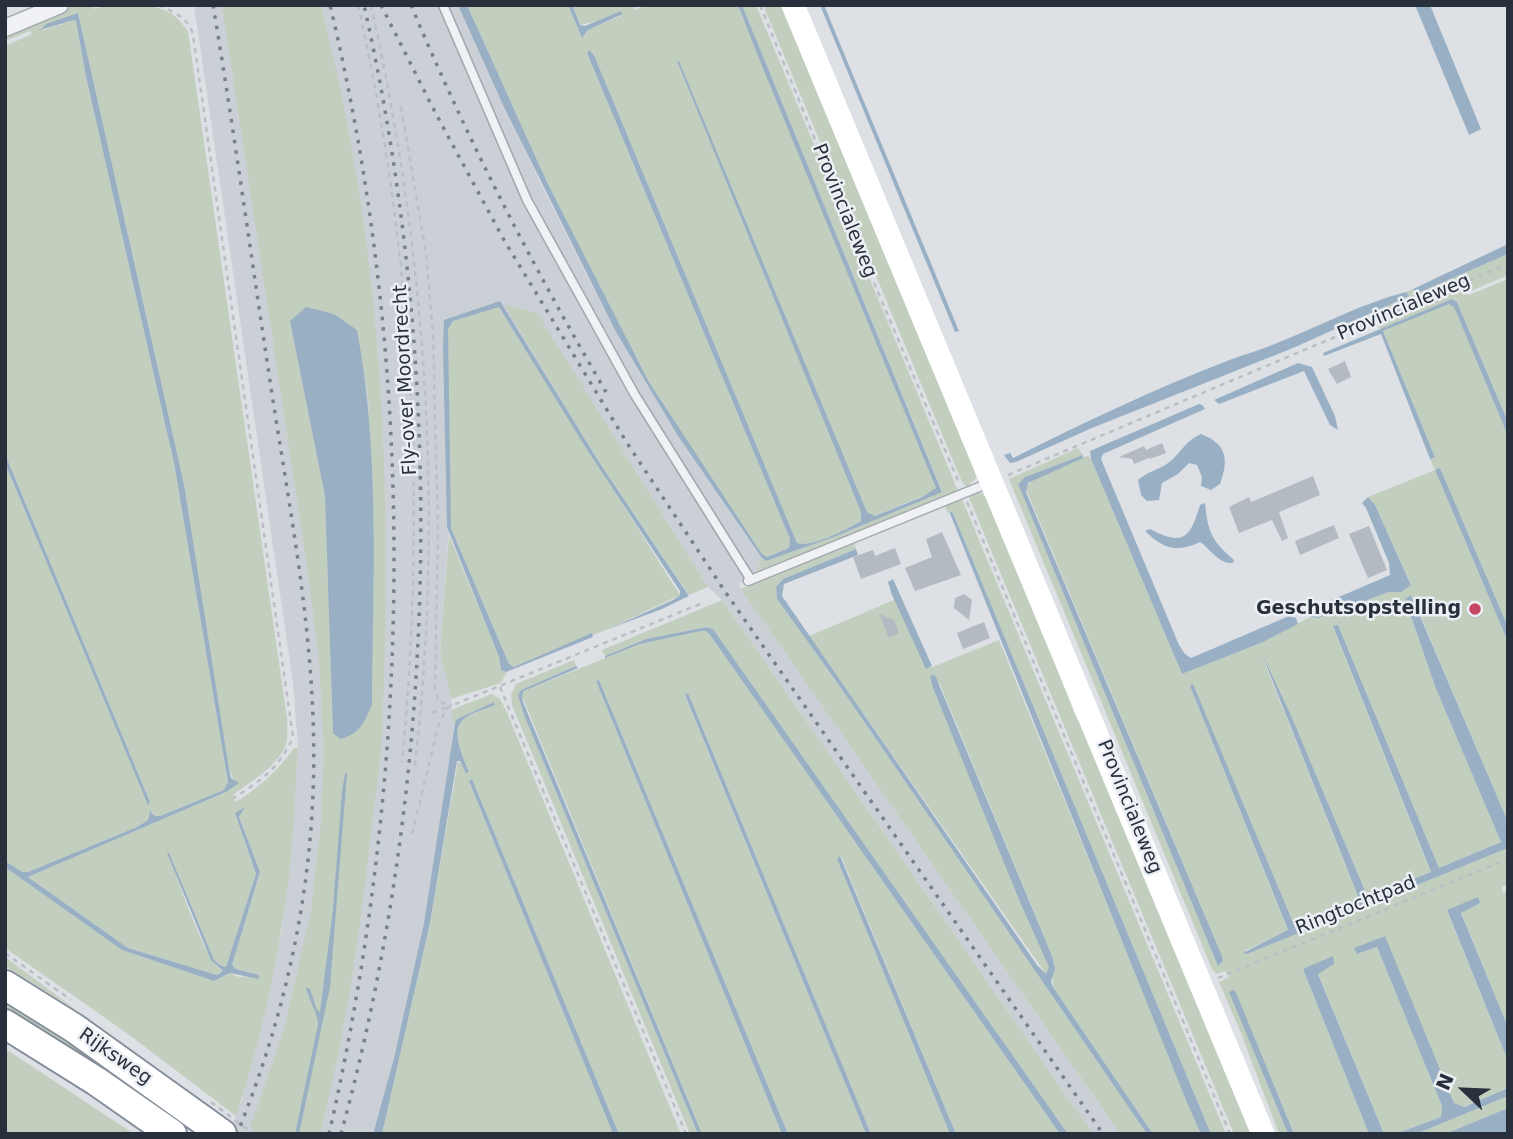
<!DOCTYPE html>
<style>
body{margin:0}
#map{position:relative;width:1513px;height:1139px;overflow:hidden;background:#dde1e6;font-family:"DejaVu Sans",sans-serif}
canvas{display:block}
.frame{position:absolute;inset:0;border:7px solid #27303b;pointer-events:none}
.north{position:absolute;left:1429px;top:1055px;width:70px;height:70px;-webkit-text-stroke:5px #eceff4;paint-order:stroke;rotate:293deg;font-size:19px;font-weight:700;line-height:28px;text-align:center;color:#27303b}
.north::after{content:'';display:block;margin:auto;width:24px;height:32px;background:#27303b;clip-path:polygon(50% 0,100% 100%,50% 72%,0 100%)}
</style>
<div id="map">
<canvas width="1513" height="1139"></canvas>
<div class="frame"></div>
<div class="north">N</div>
</div>
<script>
const c = document.querySelector('canvas').getContext('2d');
c.lineJoin = 'round';
function fill(path, color) {
  c.fillStyle = color;
  c.fill(path, 'evenodd');
}
function trace(path, color, width, dash) {
  c.strokeStyle = color;
  c.lineWidth = width;
  c.lineCap = dash ? 'butt' : 'round';
  c.setLineDash(dash || []);
  c.stroke(path);
}
function write(font, color, halo, rows, align = 'center') {
  c.font = font + ' "DejaVu Sans",sans-serif';
  c.lineWidth = 5;
  c.setLineDash([]);
  c.textBaseline = 'middle';
  c.strokeStyle = halo;
  c.fillStyle = color;
  for (const [text, x, y, turn = 0] of rows) {
    c.save();
    c.translate(x, y);
    c.rotate((+turn || 0) * Math.PI / 180);
    c.textAlign = isNaN(turn) ? turn : align;
    if (halo) c.strokeText(text, 0, 0);
    c.fillText(text, 0, 0);
    c.restore();
  }
}
fill(new Path2D(`
 M194,5H458L540,182L616,332L678,436L762,558L756,572L738,584L1120,1134H1093L722,600L708,587L600,415L449,529L440,651L450,692L454,727L447,779L424,923L394,1058L373,1134H353L349,1130L348,1134H229L242,1099L281,935L289,873L298,748L293,683Z`), '#cbd0d7');
fill(new Path2D(`
 M70,5H94V9C112,2 156,2 172,14C178,18 183,25 188,31L287,718C287,725 288,734 287,741C281,765 251,781 233,795L236,802C258,788 280,769 294,748H298C295,790 294,833 289,876C279,956 262,1038 236,1116L128,1034L5,948V867L14,872L16,869L5,861V463L148,804L150,802L5,454V46L32,34L30,31L5,41V32ZM78,13L184,484L218,703L229,769L234,780L226,792L28,877L128,948L217,975L223,971C204,961 177,876 168,853L214,960L220,965L226,967L256,874L235,813L241,812L239,817L260,872L232,965L236,969L259,975L239,977L230,973L214,981L122,950L15,873L28,872L137,827L148,820L149,813L152,812L155,816H160L224,790L228,782L174,463L86,77L76,21L74,20L43,30L42,27Z
 M222,5H321C332,52 343,98 351,145C386,333 391,541 382,733C380,769 374,805 370,841C359,939 345,1037 320,1134H258L250,1127L284,1030L311,911L321,822L324,752L319,660L308,573ZM324,313L334,314L357,330L369,402L368,421L373,478L372,498L333,733L325,496L290,321Z
 M467,5H568L582,38L588,30L623,15L580,25L572,5H637L634,7L635,10L646,5H738L935,484L936,488L932,492L875,516L867,512L677,61L862,512L861,521C848,529 811,548 797,543L594,55L588,50L587,53L790,539L789,548L767,557L762,554L649,382L547,182Z
 M742,5H756L958,491L756,572L762,558L766,561L834,537L942,491Z
 M763,5H785L973,459L976,478L967,487L962,482Z
 M1508,254V275L1466,293L1469,295L1508,279V422L1457,302L1453,299L1380,330L1373,312L1409,296L1406,292L1413,289L1416,294Z
 M504,304L537,313L708,587L689,595L601,465Z
 M1449,304L1454,306L1508,436V627L1440,469L1435,470L1508,642V822L1412,596L1405,599L1436,689L1501,842L1439,868L1338,625L1333,627L1431,873L1368,898L1290,713L1261,654L1360,901L1295,927L1193,685L1190,686L1288,931L1245,951L1246,954L1508,848V884L1502,887L1503,893L1508,891V1027L1461,912L1480,903L1447,911L1508,1061V1088L1463,1107L1454,1103L1384,936L1358,954L1377,947L1442,1106L1441,1117L1395,1134H1384L1318,973L1334,964L1303,969L1369,1134H1294L1234,990L1270,1091L1288,1134H1279L1241,1033L1219,982L1229,977L1225,971L1216,974L1212,969L1009,479L1078,448L1083,455L1025,477L1018,484L1218,966L1223,961L1222,956L1025,487L1035,479L1083,457L1088,456L1091,459L1182,674L1261,643L1310,617L1318,618L1389,592H1401L1411,584L1375,505L1368,497L1435,470L1430,459L1435,457L1383,331Z
 M498,307L680,595L611,628L514,667L509,664L451,528L449,504L448,329L453,321Z
 M976,493H982L995,508L1075,715L1093,745L1255,1134H1234L968,495Z
 M960,497L962,499L1226,1134H1211L953,513L949,511L948,514L944,504Z
 M449,535L499,657L501,670L507,672L501,683L451,699L440,651Z
 M853,540L856,549L783,579L776,587L777,599L841,688L1147,1134H1120L741,589Z
 M722,600L1093,1134H1068L713,629L707,627L646,639L605,656L602,650Z
 M894,600L930,668L999,640L1201,1134H1153L1053,987L1052,956L939,682V702L1050,967L1046,974L809,636Z
 M701,631H706L710,635L1060,1134H956L841,856L837,859L950,1134H871L688,693L685,696L866,1134H788L599,680L596,681L782,1134H702L522,696L524,691L640,644Z
 M574,660L576,666L521,690L518,695L524,715L698,1134H690L512,705L511,695L516,684Z
 M492,694L500,699L506,710L681,1134H619L472,779L469,781L613,1134H382L430,923L458,761L469,772C463,759 449,730 464,719C472,712 486,709 495,704L494,702L457,719L454,727L451,710Z
 M5,957L78,1011L5,966Z
 M5,996L190,1123L183,1132L5,1014Z
 M5,1049C49,1076 91,1107 135,1134H5Z
 M1508,1096V1108L1445,1134H1416Z`), '#c3cfbe');
fill(new Path2D(`
 M458,5H467L547,182L649,382L762,554L767,557L789,548L790,539L587,53L589,50L594,55L797,543C811,548 848,529 861,521V512L677,61H679L867,512L875,516L922,497L936,488L762,66L738,5H742L942,492L834,537L766,561L762,558L678,436L616,332L504,107Z
 M568,5H572L580,25L585,26L621,11L623,14L588,30L582,38Z
 M820,5H824L959,331L955,332Z
 M1415,5H1430L1481,129L1469,135Z
 M78,13L184,484L229,769L231,778L239,783L226,792L28,877L128,948L217,975L223,971L211,960L167,853H169L214,960L220,965L226,967L256,874L235,813L245,807L239,817L260,872L232,965L236,969L259,975V979L230,973L214,981L122,950L5,867V861L22,872H28L137,827L148,820L150,811L155,816H160L224,790L228,782L174,463L86,77L76,21L74,20L40,30L46,24Z
 M1508,244V254L1416,294L1413,289Z
 M1406,292L1409,296L1293,348L1092,428L1016,462L1010,463L1004,455L1010,453L1013,458C1083,423 1154,389 1227,361C1245,354 1264,349 1282,341C1324,324 1363,303 1406,292Z
 M1452,299L1457,302L1508,422V436L1454,307L1449,304L1383,331L1435,457L1430,459L1381,334L1324,356L1323,353Z
 M500,301L601,465L689,596L662,609L611,628L673,600L680,595V591L586,448L499,307L453,321L448,329L451,528L509,664L514,667L592,633L593,637L506,672L501,670L499,657L447,527L443,346L444,320Z
 M306,307L334,314L357,330C380,453 373,580 372,705C364,723 360,734 340,739L333,733L325,496L290,321Z
 M1298,363L1312,367L1335,416L1338,430L1330,425L1304,371L1219,404L1214,400Z
 M1199,404L1202,405L1205,409L1103,454L1101,459L1179,645L1185,654L1191,658L1289,616L1296,618L1298,624L1261,643L1182,674L1091,459L1090,451Z
 M1201,434C1227,444 1229,459 1220,484L1211,490L1201,486L1202,477L1197,465L1189,463L1178,474L1162,483L1159,500L1147,501L1141,495L1138,480C1148,471 1162,469 1172,460C1182,450 1188,439 1201,434Z
 M5,454L150,802L148,805L5,463Z
 M1083,455V458L1028,483L1026,492L1222,956L1223,961L1218,966L1018,484L1025,477Z
 M1440,468L1508,627V642L1435,470Z
 M1368,497L1375,505L1411,585L1401,592H1389L1318,618L1310,617L1306,611L1390,575L1389,563L1366,508L1362,503Z
 M1205,503C1208,533 1212,541 1234,560L1233,563C1218,564 1211,549 1200,542C1176,553 1164,549 1145,531L1150,529C1183,546 1190,539 1200,505Z
 M949,511L953,513L1211,1134H1201L1188,1105Z
 M856,549L858,555L784,584L782,596L1037,965L1046,974L1049,967L1020,902L933,688L930,676L935,675L1052,956L1055,969L1051,982L1053,987L1153,1134H1147L841,688L777,599L776,587L783,579Z
 M893,579L932,666L926,669L892,595L888,582Z
 M1411,595L1508,822V848L1247,954L1243,953L1288,930L1190,686L1193,684L1295,927L1360,901L1261,652L1290,713L1368,898L1431,872L1333,626L1338,625L1439,868L1501,842L1436,689L1405,599Z
 M707,627L713,629L1068,1134H1060L710,635L706,631H701L640,644L605,658V656L646,639Z
 M576,666L578,668L524,691L522,696L523,702L702,1134H698L524,715L518,695L521,690Z
 M599,680L788,1134H782L596,681Z
 M688,693L871,1134H866L685,695Z
 M494,702L495,705C486,709 472,712 464,719C449,730 464,759 469,772L466,773L460,761H457L430,923L382,1134H373L394,1058L424,923L455,723L457,719Z
 M347,773L330,987L299,1134H295L318,1025C319,1016 308,998 306,987L310,989L317,1010L320,1012L333,909L342,791L345,774Z
 M472,779L619,1134H613L469,781Z
 M840,856L956,1134H950L837,859Z
 M1478,897L1480,903L1461,913L1508,1027V1061L1447,910Z
 M1385,936L1454,1103L1464,1107L1508,1088V1096L1416,1134H1395L1441,1117L1442,1106L1377,947L1357,954L1354,948Z
 M1333,956L1334,964L1318,974L1384,1134H1369L1303,969Z
 M1234,990L1237,995L1294,1134H1288L1229,992Z
 M1508,1108V1134H1445Z`), '#99b0c4');
fill(new Path2D(`
 M1345,361L1351,377L1337,384L1328,369Z
 M1162,443L1166,453L1150,459L1149,458L1134,464L1132,459L1119,457L1144,446L1146,450Z
 M1313,476L1320,495L1279,512L1288,538L1282,541L1272,520L1239,533L1229,507L1249,497L1251,502Z
 M1334,525L1339,538L1300,555L1295,541Z
 M1369,526L1387,570L1368,578L1349,534Z
 M942,532L961,575L915,591L905,568L932,557L926,539Z
 M895,548L901,564L861,579L853,557L873,550L875,556Z
 M964,594L972,600L969,620L954,608L955,598Z
 M1467 610a8 8 0 1 1 16 0a8 8 0 1 1-16 0Z
 M879,614L894,620L899,633L889,638Z
 M984,622L990,638L963,649L957,633Z`), '#b4bac2');
const service = new Path2D(`
 M443,5L527,200L635,395L751,580
 M748,581L989,483`);
const minor = new Path2D(`
 M5,28L60,5`);
const motorway = new Path2D(`
 M5,985L74,1028L222,1134
 M5,1024L96,1081L172,1134`);
trace(service, '#a3a8af', 11);
trace(minor, '#a3a8af', 19);
trace(motorway, '#858f9b', 32);
trace(new Path2D(`
 M159,5C173,12 189,18 193,35L293,737C279,769 261,780 234,798
 M358,5C414,254 426,510 402,763
 M371,5C426,252 444,513 415,765
 M760,5L861,252L959,483
 M401,107L426,254L433,333L438,534L435,688L439,702L452,705
 M1008,475L1508,264
 M967,502L1230,1134
 M500,687L686,1134
 M432,713L449,706
 M412,834L439,723L448,707L700,604
 M5,953L71,1000
 M1218,978L1508,859`), '#bbbfc4', 2.5, [5, 5]);
trace(service, '#eff1f4', 8);
trace(minor, '#eff1f4', 16);
trace(new Path2D(`
 M793,5L1263,1134`), '#fff', 23);
trace(motorway, '#fff', 28);
trace(new Path2D(`
 M213,5C234,130 251,256 270,381C287,493 309,605 313,718C319,861 291,1002 237,1134
 M381,5L436,114L504,240L627,443L726,593L1103,1134
 M411,5C467,139 533,267 606,392
 M329,1134C413,765 418,374 330,5
 M341,1134C440,771 446,372 364,5`), '#77818e', 3.5, [3.5, 7]);
trace(new Path2D(`
 M211,1102L254,1134`), '#bbbfc4', 2.5, [5, 5]);
for (const [x, y, r, color] of [
 [1475,609,7,"#c54762"]
]) {
  const dot = new Path2D();
  dot.arc(x, y, r, 0, 2 * Math.PI);
  c.fillStyle = color;
  c.fill(dot);
  trace(dot, '#eceff4', 2.5);
}
write('19px', '#27303b', '#eceff4', [
 ["Provincialeweg",844,211,68],
 ["Provincialeweg",1404,308,-23],
 ["Fly-over Moordrecht",406,380,-93],
 ["Provincialeweg",1129,807,68],
 ["Ringtochtpad",1356,906,-22],
 ["Rijksweg",115,1057,35]
]);
write('bold 19px', '#27303b', '#eceff4', [
 ["Geschutsopstelling",1461,609]
], 'right');
</script>
